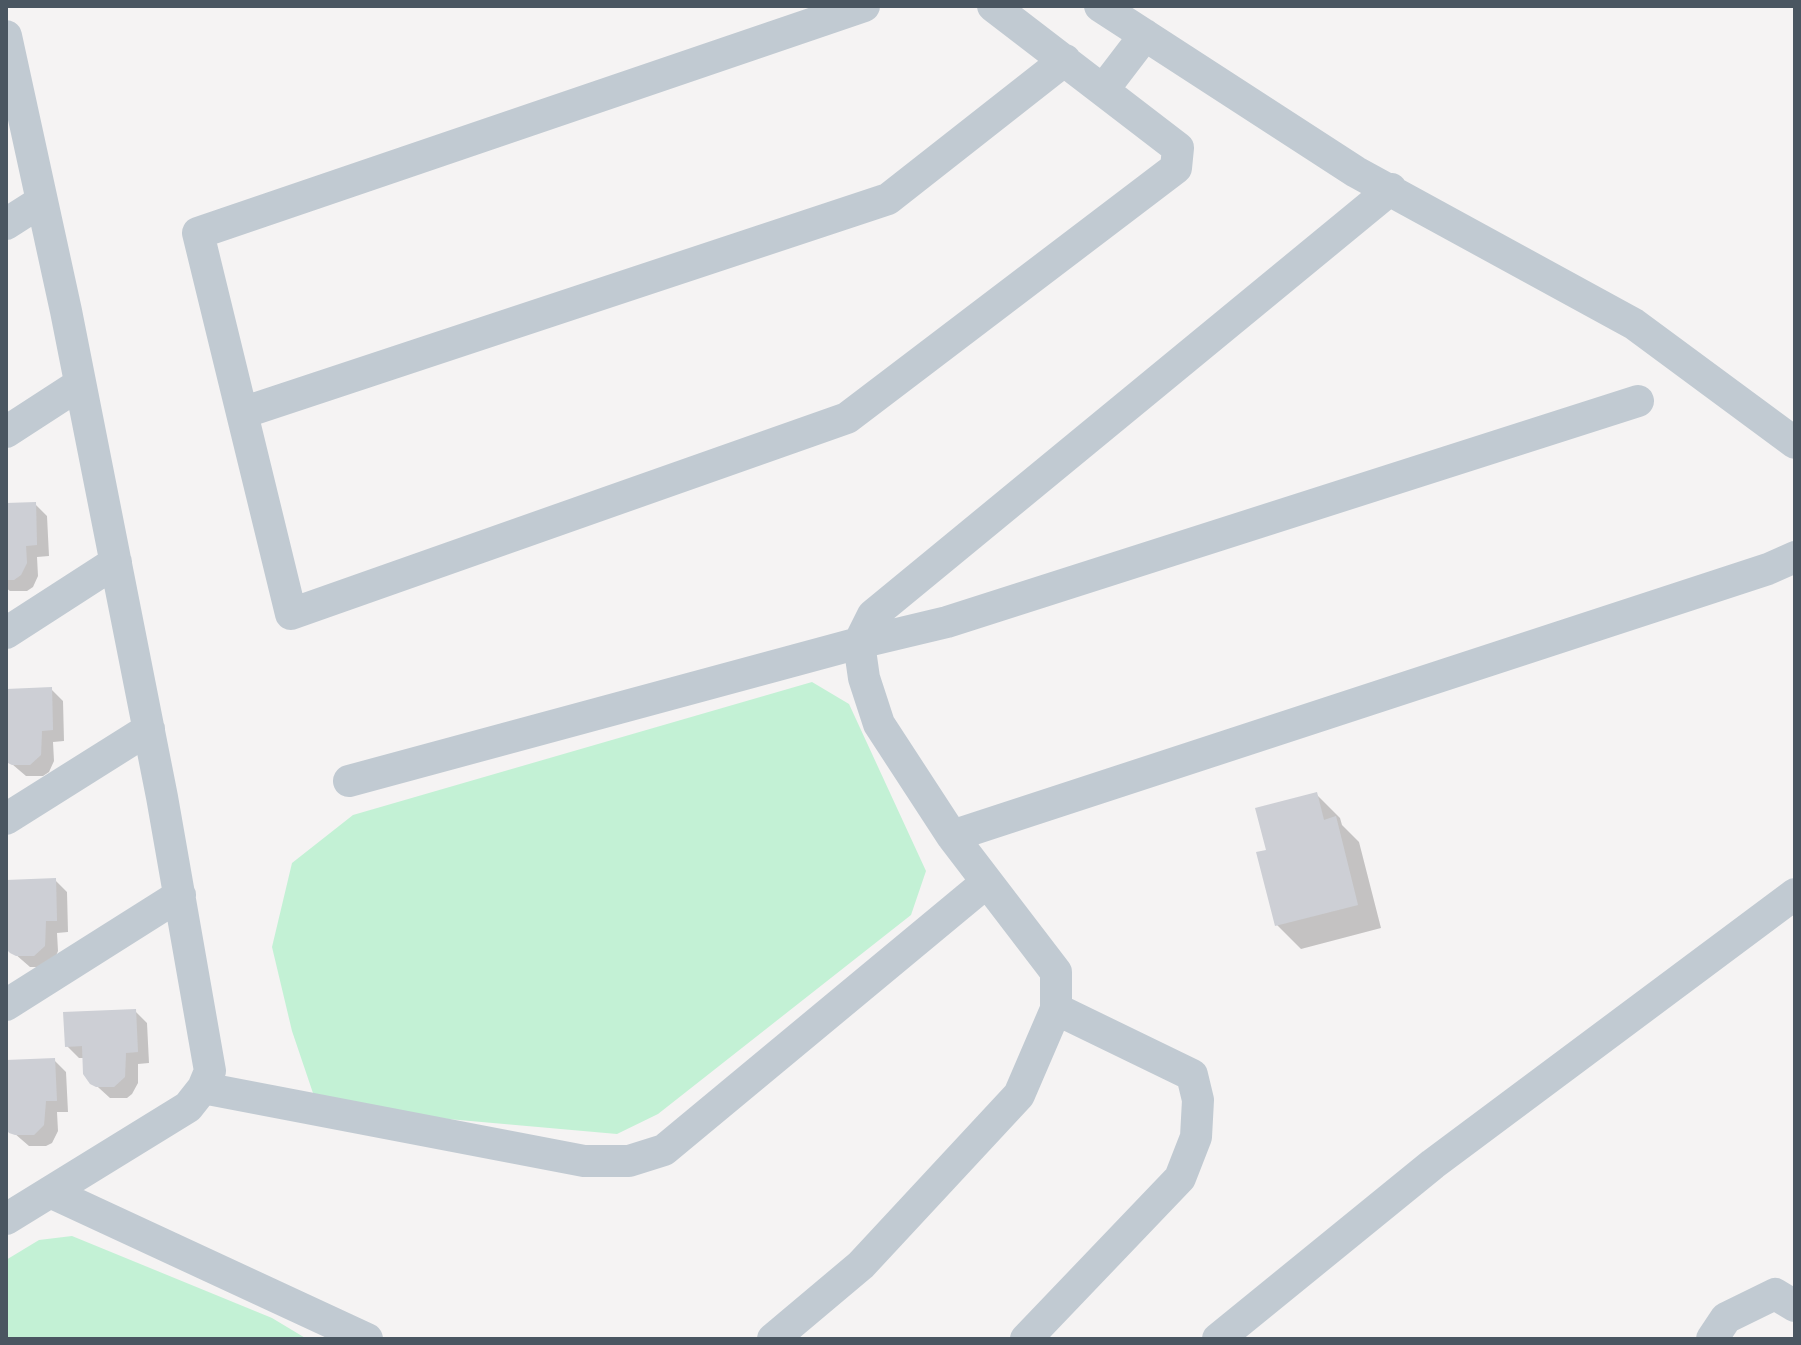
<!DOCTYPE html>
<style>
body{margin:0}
#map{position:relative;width:1801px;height:1345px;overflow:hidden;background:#f5f3f3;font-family:Manrope,sans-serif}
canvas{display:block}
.frame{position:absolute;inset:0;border:8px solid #4a5661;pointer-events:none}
</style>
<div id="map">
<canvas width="1801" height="1345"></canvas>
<div class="frame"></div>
</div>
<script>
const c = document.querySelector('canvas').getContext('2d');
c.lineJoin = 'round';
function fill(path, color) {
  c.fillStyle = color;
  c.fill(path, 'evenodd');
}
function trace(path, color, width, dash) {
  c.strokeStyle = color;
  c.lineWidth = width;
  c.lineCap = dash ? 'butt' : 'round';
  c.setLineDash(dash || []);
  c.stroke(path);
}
fill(new Path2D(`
 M812,682L849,704L926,871L911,915L658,1114L617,1134L414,1116L316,1102L292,1031L272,947L292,863L353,815Z
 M72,1236L272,1318L307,1339H6V1260L39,1240Z`), '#c3f1d5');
fill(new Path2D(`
 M35,504L47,516L49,556L37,557L38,576L33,587L27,591H10L6,588V505Z
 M51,689L63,701L64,741L53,742L54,761L49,772L43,776H26L6,759V691Z
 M1316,794L1340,818L1342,825L1359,842L1381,928L1301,949L1277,925L1268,851Z
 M55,880L67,892L68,932L57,933L58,951L53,963L47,967H30L7,947L6,882Z
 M135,1011L147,1023L149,1063L138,1064V1083L132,1094L127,1098H110L88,1078L86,1058H79L67,1046Z
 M54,1060L66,1072L68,1112H57L58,1131L52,1143L46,1146H29L7,1127L6,1062Z`), '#0003');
fill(new Path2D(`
 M36,502L37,545L26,546L27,563L21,575L14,580H6V503Z
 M52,687L53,730L42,731L41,755L30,765H12L6,762V689Z
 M1317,792L1324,820L1336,816L1358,905L1275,926L1256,852L1266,850L1255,808Z
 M56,878L57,921H46L45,946L34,956H16L10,953L6,949V880Z
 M136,1009L138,1052L126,1053L125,1077L114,1087H96L90,1084L83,1074L82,1046L65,1047L63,1012Z
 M55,1058L57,1101H46L44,1125L34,1135H15L9,1133L6,1129V1060Z`), '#cdcfd5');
trace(new Path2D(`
 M864,6L198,233L291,614L847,418L1176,168L1178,148L993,6
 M1100,6L1356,172L1634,324L1795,443
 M6,36L66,311L162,797L210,1071L203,1088L188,1107L6,1219
 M1103,90L1145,35
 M6,224L42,201
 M242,413L888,199L1065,60
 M6,432L80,384
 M6,633L116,562
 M349,781L859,643L947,622L1638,401
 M6,819L149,729
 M952,836L1768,569L1795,557
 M6,1005L180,895
 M1056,1009V972L952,836L879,724L864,678L859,643L873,615L1391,189
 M203,1088L584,1161H629L664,1150L987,882
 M50,1192L367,1339
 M773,1339L861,1265L1019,1095L1056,1009L1192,1075L1198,1100L1196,1137L1180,1178L1026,1339
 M1218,1339L1433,1164L1795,894
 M1712,1339L1726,1318L1775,1294L1795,1306`), '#c1cad2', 32);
</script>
